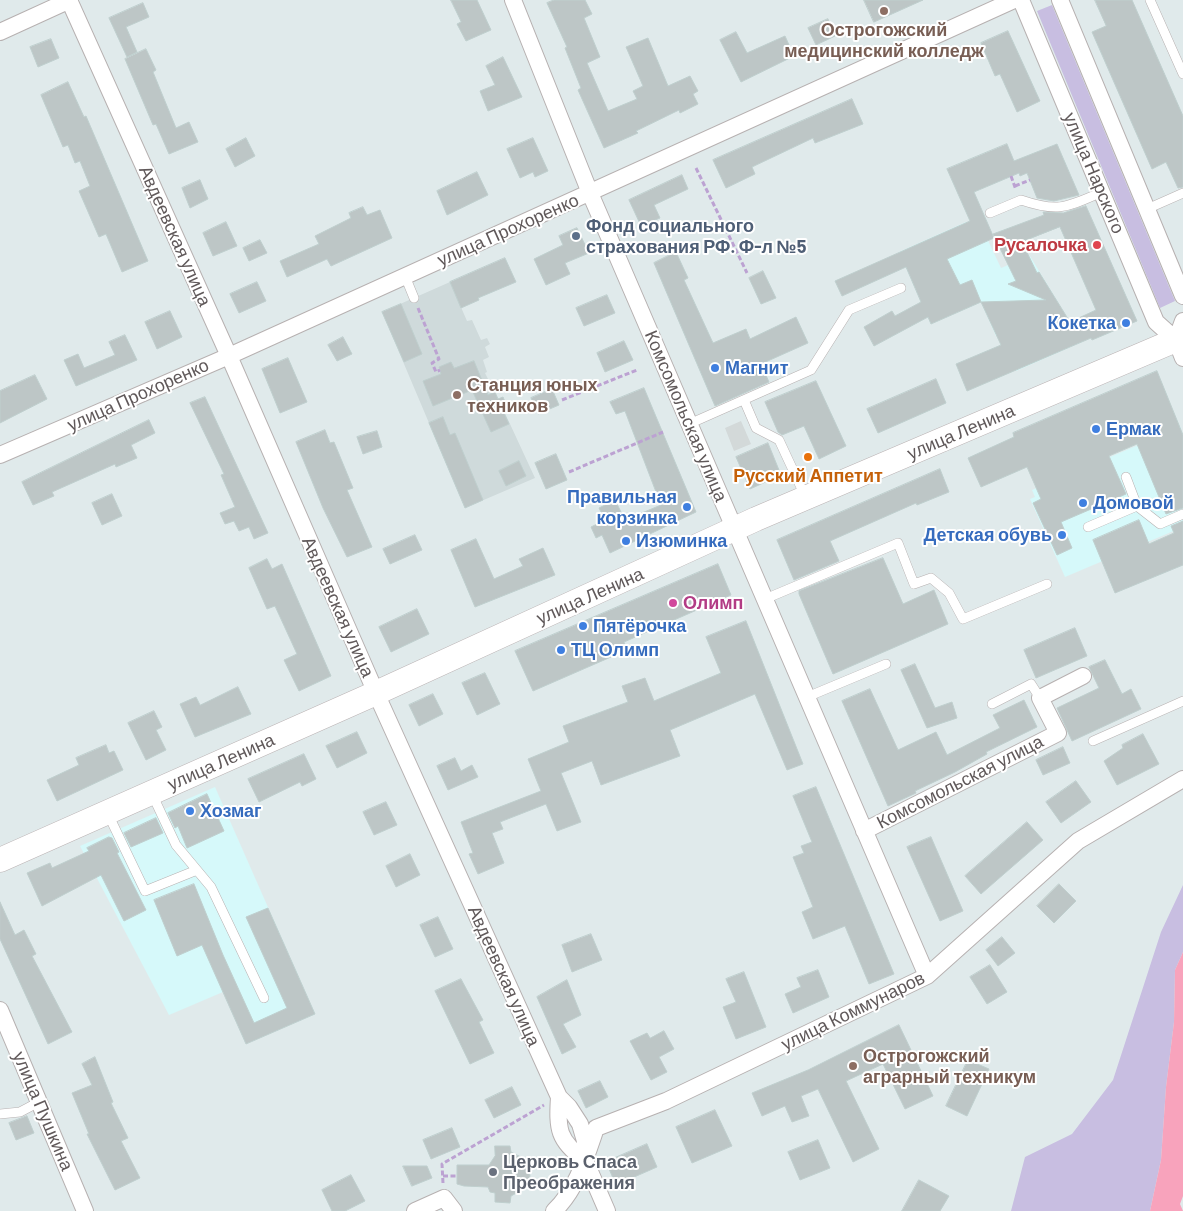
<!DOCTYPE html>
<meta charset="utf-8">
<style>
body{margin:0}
canvas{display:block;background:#e0eaeb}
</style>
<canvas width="1183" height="1211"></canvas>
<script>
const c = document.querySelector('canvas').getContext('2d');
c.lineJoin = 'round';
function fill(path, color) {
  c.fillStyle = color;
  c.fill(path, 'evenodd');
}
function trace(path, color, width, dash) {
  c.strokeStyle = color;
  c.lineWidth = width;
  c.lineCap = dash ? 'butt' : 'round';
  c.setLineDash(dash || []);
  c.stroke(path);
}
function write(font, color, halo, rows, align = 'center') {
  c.font = font + ' Barlow,sans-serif';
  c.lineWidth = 4;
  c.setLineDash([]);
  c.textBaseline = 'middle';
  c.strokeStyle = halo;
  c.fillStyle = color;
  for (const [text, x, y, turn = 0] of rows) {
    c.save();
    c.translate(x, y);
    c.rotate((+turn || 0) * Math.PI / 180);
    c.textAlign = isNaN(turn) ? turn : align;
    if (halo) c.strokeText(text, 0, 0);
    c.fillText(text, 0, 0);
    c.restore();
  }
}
fill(new Path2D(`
 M966,222L972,234L983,230L1001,268L1030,256L1082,342L1016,371L1001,334L996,336L981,302L931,324L899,252Z
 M1181,427L1183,527L1065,577L1030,499L1035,497L1032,490Z
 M215,787L315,1014L246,1044L223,992L169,1015L80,846Z`), '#d6f9fa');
fill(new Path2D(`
 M741,421L751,444L734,451L725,428Z`), '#d3d9d9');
fill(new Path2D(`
 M450,282L467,321L472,320L481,340L487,338L490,344L485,347L489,357L483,360L487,372L485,373L498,399L503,397L508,409L504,411L535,478L465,508L382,312Z`), '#cfdadb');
fill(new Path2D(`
 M1052,5L1175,301L1160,308L1037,11Z
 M1183,885V952L1175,970L1174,1022L1166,1087L1161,1160L1150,1211H1011L1025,1157L1072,1134L1113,1080L1161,932Z`), '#c8bee1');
fill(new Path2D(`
 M1183,952V1196L1180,1204L1183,1211H1150L1161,1160L1166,1087L1174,1022L1175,970Z`), '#f8a3bc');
const building = new Path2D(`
 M451,0H477L491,30L466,41L457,24L461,22Z
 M554,0H585L592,14L584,18L600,57L587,63L608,111L637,99L633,91L643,86L626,47L648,38L668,86L690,76L698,91L693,94L698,104L680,113L679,110L636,131L638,133L604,148L578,90L581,88L565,48L567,47L547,3Z
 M864,0H923L874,22Z
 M1095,0H1132L1183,116V187L1178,188L1166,162L1152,169L1092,32L1106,26Z
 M143,3L149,17L126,27L137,52L127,57L109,18Z
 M828,19L835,36L816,45L808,28Z
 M1008,31L1040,101L1017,112L1000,74L995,76L981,43Z
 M736,32L747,53L785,36L794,56L741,82L720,40Z
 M51,39L59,58L38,67L30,47Z
 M146,49L156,70L153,72L176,128L189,122L198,142L169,154L156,124L153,125L125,59Z
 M503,57L522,97L488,111L480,91L495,85L486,66Z
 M68,82L84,117L86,116L148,261L122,272L106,234L99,237L79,191L90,186L80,161L75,163L68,145L63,147L41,95Z
 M852,99L863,124L815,143L813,138L752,167L755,174L726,188L713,160Z
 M246,138L255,156L235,167L226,149Z
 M533,138L548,171L535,177L533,172L520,178L507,149Z
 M1007,144L1014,161L1057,144L1079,195L1054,201L1037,198L1027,173L1020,176L1019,173L974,192L994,238L947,259L960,285L972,280L981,302L931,324L928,317L874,346L864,327L892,311L895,316L921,302L906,267L842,296L835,281L970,221L947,169Z
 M477,172L488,195L447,215L437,191Z
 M682,175L688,189L654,205L660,218L641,226L629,200Z
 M200,180L208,199L190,208L182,188Z
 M1086,206L1137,321L1092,340L1091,338L967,391L956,364L1001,345L981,302L1046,300L1008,284L1016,281L993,234L1044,215L1043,212L1063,213ZM1060,227L1096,310L1070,322L1039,272L1037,273L1022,242Z
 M363,207L367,215L380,210L392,238L331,266L327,259L287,277L280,261L319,244L315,236L351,218L349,213Z
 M226,222L237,246L213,256L203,233Z
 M577,228L589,253L565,263L570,274L546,285L534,259L563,245L559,236Z
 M260,240L267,253L249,261L243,248Z
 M676,252L688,278L684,280L713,343L746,329L750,339L796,317L808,343L761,364L769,382L715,406L654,263Z
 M505,258L516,282L478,298L479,300L461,308L450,282Z
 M763,271L776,298L761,304L749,278Z
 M257,282L266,301L239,313L230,294Z
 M607,295L615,313L584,326L576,308Z
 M401,304L422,354L404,362L382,312Z
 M170,311L182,337L157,349L145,322Z
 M125,335L137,360L76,386L64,360L78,354L84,368L115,355L109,342Z
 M343,337L352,354L337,361L328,345Z
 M624,341L633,360L605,372L597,353Z
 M288,358L307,402L280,413L262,369Z
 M474,361L488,395L495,392L498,399L503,397L508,409L503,411L509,424L491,432L472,390L433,406L423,381L441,374L439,367L451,362L454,368Z
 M1157,371L1183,435V508L1166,514L1137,444L1109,456L1126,494L1061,522L1072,548L1057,555L1033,503L1041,499L1027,467L981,487L968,458L1014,437L1013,433Z
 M35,375L47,399L0,423V391Z
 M936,379L946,403L878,433L867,409Z
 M816,381L846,446L819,459L804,426L782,435L778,432L765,402Z
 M644,388L696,512L610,553L602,535L596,538L591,527L605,520L599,508L615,500L625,520L661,505L625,411L616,414L610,402Z
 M552,389L559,405L538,414L531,398Z
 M205,397L268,533L254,539L249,527L239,531L234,521L225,524L220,513L235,507L221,475L224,474L190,403Z
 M443,417L450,435L455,433L483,500L465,508L429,423Z
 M149,420L155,433L131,445L137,458L116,467L115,464L52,492L54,496L33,505L22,482Z
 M325,430L330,443L334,442L353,488L347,490L372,547L347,557L323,508L296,442Z
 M377,431L382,447L363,454L357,437Z
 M768,443L781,475L750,489L736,457Z
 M556,454L567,480L546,489L535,463Z
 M519,461L526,476L506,486L499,471Z
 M940,469L949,492L917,505L916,503L830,541L839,561L794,580L777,540Z
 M112,494L122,516L102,525L92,503Z
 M1139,520L1149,544L1174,533L1171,526L1183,521V565L1115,593L1093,540Z
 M415,535L422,550L390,564L383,549Z
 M476,539L494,579L523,566L519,559L543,548L555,575L475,607L451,550Z
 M883,558L903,604L934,590L948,624L833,674L799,594V591Z
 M267,559L272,569L282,564L331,676L299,691L284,660L297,654L275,606L267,609L249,568Z
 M718,564L731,595L624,642L627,650L533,691L515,651Z
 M417,609L429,634L391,652L379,627Z
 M746,621L803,764L787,770L755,694L670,730L680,756L601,785L592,761L561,773L581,822L557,831L546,804L500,822L503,829L492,833L504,863L478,874L469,854L473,853L461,822L541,791L528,759L569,742L563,726L628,702L622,686L645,678L654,701L721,673L706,637Z
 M1075,628L1087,656L1036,678L1024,650Z
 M1105,660L1122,694L1131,689L1141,709L1072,741L1057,708L1099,688L1089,667Z
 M915,664L935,708L952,702L957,718L927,728L901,670Z
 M485,673L500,704L477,715L462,683Z
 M238,687L251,714L195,737L180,704L196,697L200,705Z
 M870,689L898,750L936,732L947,755L1000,728L993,715L1024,700L1037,727L986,752L987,754L955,772L915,791L916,793L888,806L842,701Z
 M433,694L443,714L419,726L409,705Z
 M154,711L162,727L156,730L166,750L146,760L128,723Z
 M357,732L367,753L337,768L326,746Z
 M1143,734L1159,764L1117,785L1104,761L1123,748L1122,745Z
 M106,745L109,753L114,751L123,770L57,801L47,780L79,765L76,758Z
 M1063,747L1070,763L1043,775L1036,760Z
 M304,754L316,779L302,786L300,782L259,802L248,779Z
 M455,758L461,771L472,765L478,777L448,790L437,766Z
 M1076,781L1091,802L1061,823L1046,802Z
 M816,787L894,974L869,984L845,926L813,939L802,912L813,907L793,857L804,853L801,846L812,842L793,796Z
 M207,794L224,831L187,848L178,826L175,828L168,813Z
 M386,802L397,825L374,835L363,812Z
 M156,818L163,833L131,847L124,833Z
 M1027,822L1043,840L981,894L965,876Z
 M109,837L112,838L119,852L117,853L146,910L124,921L101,875L42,906L27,873L50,863L52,868L89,851L87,848Z
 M931,837L963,911L940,921L907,847Z
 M410,854L420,875L396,887L386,866Z
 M194,884L223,955L254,1023L287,1008L246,917L268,908L315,1014L246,1044L202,945L177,956L154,900Z
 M1059,884L1076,901L1054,923L1037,906Z
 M0,902L15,935L24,930L36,954L32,956L72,1032L48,1044L0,939Z
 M438,917L453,949L435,957L420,925Z
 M591,934L602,960L572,972L562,945Z
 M1002,937L1015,953L998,966L986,950Z
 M990,965L1007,992L987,1004L970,977Z
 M818,970L829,997L793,1013L785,994L801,987L797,978Z
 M744,972L766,1027L736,1039L723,1007L736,1002L726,979Z
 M461,979L483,1020L479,1022L494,1053L470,1064L435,991Z
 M567,980L581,1015L563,1024L576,1047L562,1054L537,997Z
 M899,1025L933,1096L905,1109L883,1064L846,1081L879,1149L853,1162L818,1089L801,1096L809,1116L792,1122L785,1106L762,1116L752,1093L808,1070Z
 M664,1031L674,1049L659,1057L667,1072L651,1080L630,1041L647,1033L650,1038Z
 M95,1057L113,1102L111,1103L128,1138L121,1141L140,1178L115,1190L87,1134H89L72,1093L92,1085L82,1064Z
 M968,1060L989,1069L967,1116L946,1106Z
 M600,1081L608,1097L586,1108L578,1091Z
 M512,1087L521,1105L494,1118L485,1100Z
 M715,1110L732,1146L692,1163L676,1127Z
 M27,1116L34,1133L16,1140L9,1123Z
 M452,1128L460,1147L431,1159L423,1140Z
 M818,1140L830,1168L800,1180L788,1152Z
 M647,1144L657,1167L616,1185L606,1162Z
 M495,1146H510L511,1152L523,1158L528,1166L530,1176L527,1184L522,1190L511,1196L510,1203L495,1202V1193L490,1192L488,1187L464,1186L457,1184V1165H489L495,1156Z
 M403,1166H427L432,1178L412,1186Z
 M351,1175L365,1201L345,1211H332L322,1190Z
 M919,1180L949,1196L940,1211H902Z`);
fill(building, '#bdc6c6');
trace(building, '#bfcfce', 1);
const service = new Path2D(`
 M1150,0L1183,74
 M1147,209L1183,193
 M990,213L1021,200C1059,213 1067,207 1102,192
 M405,276L414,298
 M744,400L756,428L779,440L806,498
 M689,424L811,370L849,310L901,288
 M1126,477L1137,506
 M1088,527L1137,506L1160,524L1183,514
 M765,599L898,543L914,584L931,578L949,593L963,619L1047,584
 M807,697L886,664
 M992,704L1031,684L1040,698
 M1093,741L1183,701
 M152,794L176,845L211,887L264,998
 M108,814L145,891L197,870
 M0,1114L20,1112L39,1102`);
const minor = new Path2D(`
 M69,0L229,356L376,693L559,1097L569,1107L580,1124L585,1141V1160L607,1211
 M513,0L590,193L927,976
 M1021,0L1156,322L1176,340L1183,358
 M1060,0L1183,296
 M0,32L70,0
 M1176,340L1183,321
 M0,455L229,356L1014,0
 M864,831L1058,733L1040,698L1083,676
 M0,1010L85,1211
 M559,1097C557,1129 558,1141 585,1160
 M415,1211L444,1198L454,1211
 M554,1211C577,1189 586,1157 596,1128L666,1101L927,976L1078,841L1183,779`);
const secondary = new Path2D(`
 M0,860L376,693L756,519L1183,337`);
trace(service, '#b7b1b1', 10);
trace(minor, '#b7b1b1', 18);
trace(secondary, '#bab2b3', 25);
trace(new Path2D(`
 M696,168L747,273
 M1011,176L1016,190
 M1015,186L1030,180
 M418,308L439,359L432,363L436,372L440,370
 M562,400L637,370
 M569,472L663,432
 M443,1176H457
 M443,1183L442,1164L544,1105`), '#bca2d2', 3, [5, 2.5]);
trace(service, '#fff', 9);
trace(minor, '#fff', 16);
trace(secondary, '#fff', 24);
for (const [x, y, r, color] of [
 [884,11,5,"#8d6e63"],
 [576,236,5,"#5c6f8a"],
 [1097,245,5,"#e0444e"],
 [1126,323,5,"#3f7fe0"],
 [715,368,5,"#3f7fe0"],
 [457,395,5,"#8d6e63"],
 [1096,429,5,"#3f7fe0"],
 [808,457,5,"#e8710a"],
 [1083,503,5,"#3f7fe0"],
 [687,507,5,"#3f7fe0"],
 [1062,535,5,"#3f7fe0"],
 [626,541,5,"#3f7fe0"],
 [673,603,5,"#d1479c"],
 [583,626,5,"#3f7fe0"],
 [561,650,5,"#3f7fe0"],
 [190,811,5,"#3f7fe0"],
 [853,1066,5,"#8d6e63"],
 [493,1172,5,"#6b7280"]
]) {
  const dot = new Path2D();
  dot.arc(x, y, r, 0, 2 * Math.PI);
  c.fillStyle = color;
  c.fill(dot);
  trace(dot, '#fff', 2);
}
write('bold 18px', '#785e54', '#fff', [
 ["Острогожский",884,30,"center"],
 ["медицинский колледж",884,51,"center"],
 ["Станция юных",467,385],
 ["техников",467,406],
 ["Острогожский",863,1056],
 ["аграрный техникум",863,1077]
], 'left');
write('18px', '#60595a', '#fff', [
 ["улица Нарского",1094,173,67],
 ["улица Прохоренко",508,230,-24],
 ["Авдеевская улица",175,236,66],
 ["улица Прохоренко",138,395,-24],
 ["Комсомольская улица",686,416,67],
 ["улица Ленина",961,432,-23],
 ["улица Ленина",590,596,-24],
 ["Авдеевская улица",338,607,66],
 ["улица Ленина",221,762,-24],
 ["Комсомольская улица",960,782,-27],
 ["Авдеевская улица",504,976,66],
 ["улица Коммунаров",853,1011,-26],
 ["улица Пушкина",43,1111,67]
]);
write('bold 18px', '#4e5e75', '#fff', [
 ["Фонд социального",586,226],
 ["страхования РФ. Ф-л №5",586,247]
], 'left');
write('bold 18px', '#be3a42', '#fff', [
 ["Русалочка",1087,245]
], 'right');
write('bold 18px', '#366cbe', '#fff', [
 ["Кокетка",1116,323,"right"],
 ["Магнит",725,368],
 ["Ермак",1106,429],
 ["Правильная",677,497,"right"],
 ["корзинка",677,518,"right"],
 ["Домовой",1093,503],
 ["Детская обувь",1052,535,"right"],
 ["Изюминка",636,541],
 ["Пятёрочка",593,626],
 ["ТЦ Олимп",571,650],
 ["Хозмаг",200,811]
], 'left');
write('bold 18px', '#c56008', '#fff', [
 ["Русский Аппетит",808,476]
]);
write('bold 18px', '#b23c85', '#fff', [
 ["Олимп",683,603]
], 'left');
write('bold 18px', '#5b616d', '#fff', [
 ["Церковь Спаса",503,1162],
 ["Преображения",503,1183]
], 'left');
</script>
